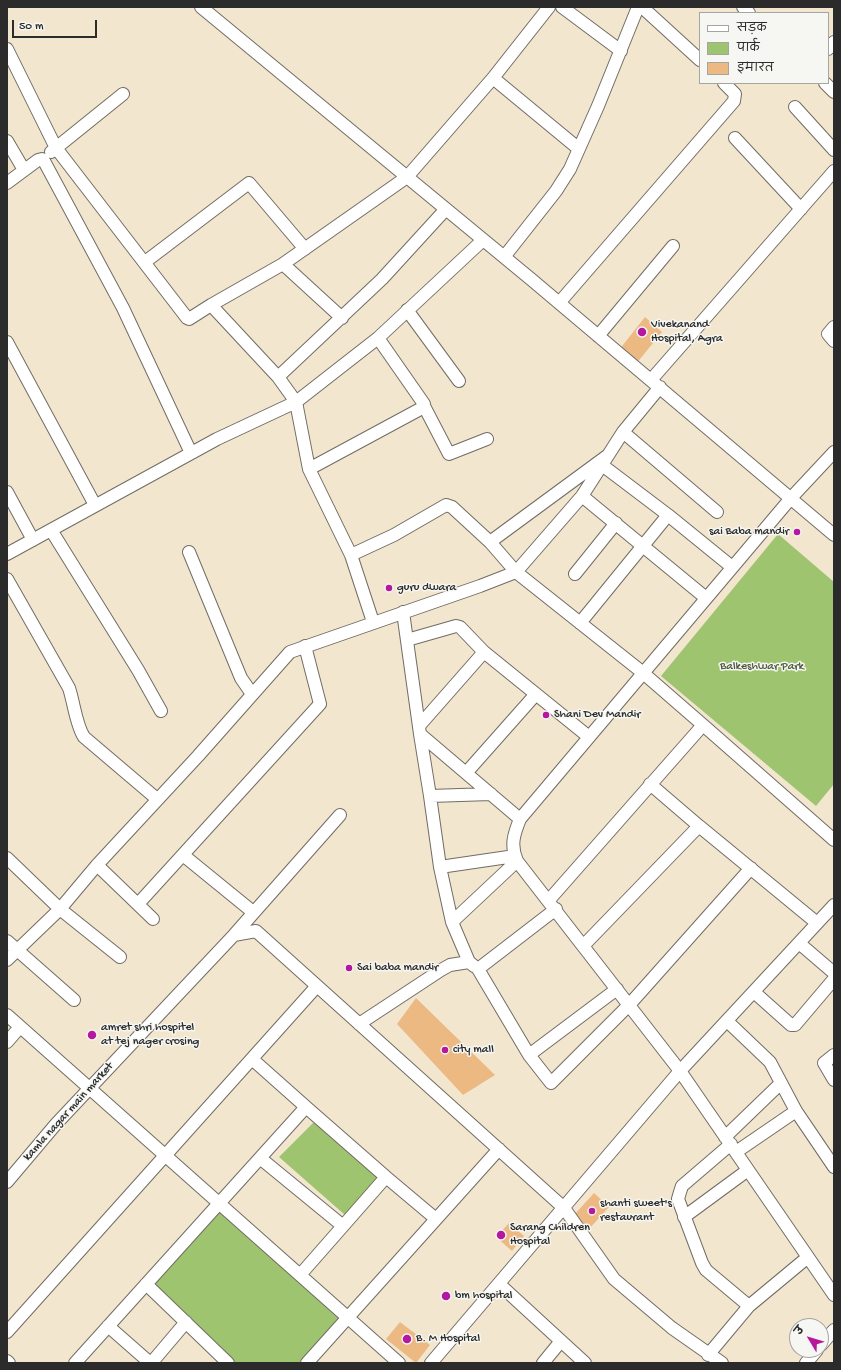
<!DOCTYPE html>
<meta charset="utf-8">
<style>
body{margin:0}
#map{position:relative;width:841px;height:1370px;overflow:hidden;background:#f2e6cf;font-family:"Gochi Hand","Playpen Sans Deva",sans-serif}
canvas{display:block}
.frame{position:absolute;inset:0;border:8px solid #2b2b2b;pointer-events:none}
.legend{position:absolute;left:699px;top:12px;width:130px;height:72px;box-sizing:border-box;background:#f6f6f2;border:1px solid #a5a5a2;margin:0;padding:5px 7px;list-style:none;font-size:12px;color:#2b2b2b}
.legend li{display:flex;align-items:center;gap:8px;height:20px}
.legend b{width:20px;border:1px solid #a5a5a2}
.north{position:absolute;left:789px;top:1318px;width:40px;height:40px;box-sizing:border-box;background:#f6f6f2;border:1px solid #a5a5a2;border-radius:50%;rotate:308deg;font-size:11px;font-weight:700;line-height:16px;text-align:center;color:#2b2b2b}
.north::after{content:'';display:block;margin:auto;width:14px;height:18px;background:#b5179e;clip-path:polygon(50% 0,100% 100%,50% 72%,0 100%)}
.scale{position:absolute;left:12px;top:20px;width:85px;height:18px;box-sizing:border-box;border:2px solid #2b2b2b;border-top:0;padding-left:5px;font-size:12px;line-height:14px;white-space:nowrap;color:#2b2b2b;-webkit-text-stroke:3px #f6f6f2;paint-order:stroke}
</style>
<div id="map">
<canvas width="841" height="1370"></canvas>
<div class="frame"></div>
<ul class="legend">
<li><b style="height:5px;background:#fff"></b>सड़क</li>
<li><b style="height:11px;background:#9ec46f"></b>पार्क</li>
<li><b style="height:11px;background:#ecb983"></b>इमारत</li>
</ul>
<div class="north">उ</div>
<div class="scale">50 m</div>
</div>
<script>
const c = document.querySelector('canvas').getContext('2d');
c.lineJoin = 'round';
function fill(path, color) {
  c.fillStyle = color;
  c.fill(path, 'evenodd');
}
function trace(path, color, width, dash) {
  c.strokeStyle = color;
  c.lineWidth = width;
  c.lineCap = dash ? 'butt' : 'round';
  c.setLineDash(dash || []);
  c.stroke(path);
}
function write(font, color, halo, rows, align = 'center') {
  c.font = font + ' "Gochi Hand",sans-serif';
  c.lineWidth = 3;
  c.setLineDash([]);
  c.textBaseline = 'middle';
  c.strokeStyle = halo;
  c.fillStyle = color;
  for (const [text, x, y, turn = 0] of rows) {
    c.save();
    c.translate(x, y);
    c.rotate((+turn || 0) * Math.PI / 180);
    c.textAlign = isNaN(turn) ? turn : align;
    if (halo) c.strokeText(text, 0, 0);
    c.fillText(text, 0, 0);
    c.restore();
  }
}
fill(new Path2D(`
 M778,534L834,582V784L816,806L661,676Z
 M316,1120L380,1177L345,1215L279,1157Z
 M219,1210L340,1318L301,1363H234L153,1283Z`), '#9ec46f');
fill(new Path2D(`
 M645,317L662,332L636,364L619,350Z
 M416,998L495,1075L463,1095L397,1024Z
 M594,1193L609,1207L589,1229L575,1214Z
 M509,1223L524,1236L512,1251L496,1237Z
 M400,1322L430,1345L416,1363L386,1339Z`), '#ecb983');
const minor = new Path2D(`
 M201,7L532,280L834,535
 M562,7L621,51
 M642,7L700,60
 M743,7L749,13
 M7,49L56,148L187,318L189,319L211,305
 M828,49L834,42
 M493,78L579,149
 M825,83L834,92
 M795,107L834,150
 M735,138L801,209
 M7,141L24,170
 M51,152L123,94
 M7,183L38,160L42,159L44,161L123,308L191,453
 M504,257L556,191L570,169L598,106L638,7
 M145,262L249,183L305,249
 M283,264L342,318
 M559,303L734,101L735,94L724,83
 M407,310L459,381
 M834,327L828,334L834,341
 M598,336L673,246
 M378,338L424,404V407L309,469L296,402L378,338L483,240
 M7,342L95,505
 M278,377L211,305L283,264L407,177L493,78L549,7
 M651,380L834,171
 M424,406L449,454L487,439
 M623,432L717,512
 M834,452L791,498L520,819C514,834 510,845 517,861L680,1071L834,1295
 M607,456L490,542L516,572L582,496L623,432L660,387
 M602,465L668,515L732,567
 M309,469L351,555L373,622
 M7,492L33,540
 M582,496L706,598
 M51,530L138,670L161,711
 M189,552L241,678L252,694
 M7,554L217,439L296,402L278,377L382,279L446,209
 M351,555L394,535L446,505L452,507L490,542
 M575,574L616,523
 M7,579L69,688C74,703 76,725 84,737L157,799
 M403,612L420,734L520,819
 M580,623L668,515
 M407,640L456,626L460,627L484,652L419,726
 M484,652L589,737
 M703,725L834,840
 M420,734L430,796L491,794
 M466,773L536,694
 M430,796L440,867L515,856
 M699,826L817,923
 M183,855L253,912
 M7,858L60,909L120,957
 M97,865L153,919
 M440,867L452,922L517,861
 M138,904L320,704L305,646
 M452,922L469,962L474,966
 M234,935L340,815
 M7,941L74,1000
 M799,943L834,973
 M584,945L699,826L650,784
 M7,960L60,909L97,865L198,756L290,652L480,586L516,572L642,672L703,725L549,900
 M617,989L529,1055L551,1083L629,1005L751,868
 M754,992L791,1025H795L834,979
 M7,1015L399,1363
 M727,1021L770,1062L796,1111L834,1167
 M359,1024L441,970L450,965L469,962
 M7,1042L20,1027
 M529,1055L478,969L556,909
 M834,1055L824,1063L834,1080
 M725,1137L781,1083
 M731,1144L682,1186L680,1192L678,1199L702,1263L706,1270L749,1306
 M736,1152L796,1111
 M260,1158L343,1226
 M386,1177L436,1219
 M7,1182L56,1124L234,935L256,931L564,1208L614,1279L672,1328L722,1363
 M684,1217L748,1170
 M300,1275L386,1177L306,1107
 M146,1284L228,1363
 M499,1284L585,1363
 M108,1326L149,1362L153,1361L186,1322
 M7,1332L317,986
 M821,1345L834,1330
 M708,1355L749,1306L808,1257
 M7,1361L9,1363
 M75,1363L306,1107L252,1059
 M307,1363L499,1149
 M431,1363L680,1071L834,905
 M543,1363L561,1341
 M806,1363L817,1350`);
trace(minor, '#716c64', 14);
trace(minor, '#fff', 12);
for (const [x, y, r, color] of [
 [642,332,5,"#b5179e"],
 [797,532,4,"#b5179e"],
 [389,588,4,"#b5179e"],
 [546,715,4,"#b5179e"],
 [349,968,4,"#b5179e"],
 [92,1035,5,"#b5179e"],
 [445,1050,4,"#b5179e"],
 [592,1211,4,"#b5179e"],
 [501,1235,5,"#b5179e"],
 [446,1296,5,"#b5179e"],
 [407,1339,5,"#b5179e"]
]) {
  const dot = new Path2D();
  dot.arc(x, y, r, 0, 2 * Math.PI);
  c.fillStyle = color;
  c.fill(dot);
  trace(dot, '#f6f6f2', 1.5);
}
write('12px', '#2b2b2b', '#f6f6f2', [
 ["Vivekanand",651,325],
 ["Hospital, Agra",651,339],
 ["sai Baba mandir",789,532,"right"],
 ["guru dwara",397,588],
 ["Shani Dev Mandir",554,715],
 ["Sai baba mandir",357,968],
 ["amret shri hospitel",101,1028],
 ["at tej nager crosing",101,1042],
 ["city mall",453,1050],
 ["shanti sweet's",600,1204],
 ["restaurant",600,1218],
 ["Sarang Children",510,1228],
 ["Hospital",510,1242],
 ["bm hospital",455,1296],
 ["B. M Hospital",416,1339]
], 'left');
write('12px', '#4e593f', '#f6f6f2', [
 ["Balkeshwar Park",762,667]
]);
write('12px', '#2b2b2b', '#f6f6f2', [
 ["kamla nagar main market",69,1112,-48]
]);
</script>
